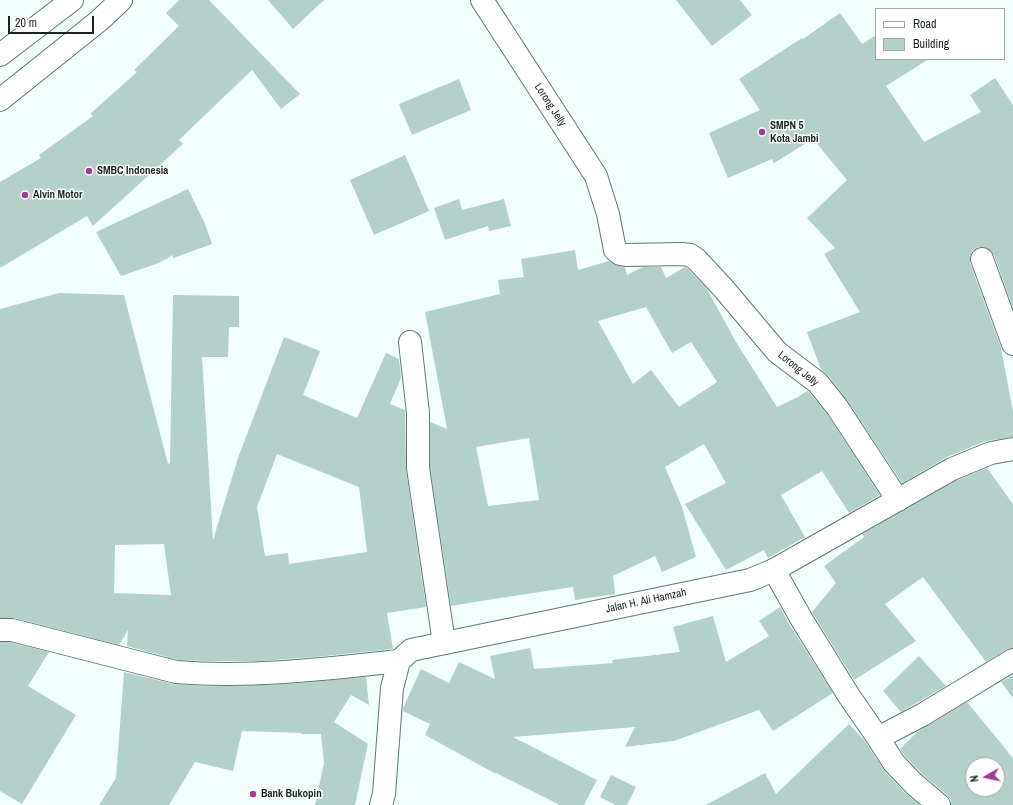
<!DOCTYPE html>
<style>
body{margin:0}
#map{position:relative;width:1013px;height:805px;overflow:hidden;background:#f2fefb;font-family:"Archivo Narrow",sans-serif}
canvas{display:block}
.legend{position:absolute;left:875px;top:8px;width:130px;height:52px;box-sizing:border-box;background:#fff;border:1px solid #a3a7a6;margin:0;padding:5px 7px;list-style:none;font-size:12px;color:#182321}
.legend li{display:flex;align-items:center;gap:8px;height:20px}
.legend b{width:20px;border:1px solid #a3a7a6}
.north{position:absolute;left:965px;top:757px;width:40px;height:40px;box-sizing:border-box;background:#fff;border:1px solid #a3a7a6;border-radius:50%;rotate:261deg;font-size:11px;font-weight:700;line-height:16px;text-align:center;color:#182321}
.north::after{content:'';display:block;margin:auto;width:14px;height:18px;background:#a53897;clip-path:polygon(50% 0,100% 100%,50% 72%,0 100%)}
.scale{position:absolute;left:8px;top:16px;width:86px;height:18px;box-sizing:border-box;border:2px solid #182321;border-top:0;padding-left:5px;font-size:12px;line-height:14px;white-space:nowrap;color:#182321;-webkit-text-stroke:3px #fff;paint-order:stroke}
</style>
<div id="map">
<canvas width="1013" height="805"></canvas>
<ul class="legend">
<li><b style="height:5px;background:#fff"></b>Road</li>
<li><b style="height:11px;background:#b3d0ca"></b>Building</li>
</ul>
<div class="north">N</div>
<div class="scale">20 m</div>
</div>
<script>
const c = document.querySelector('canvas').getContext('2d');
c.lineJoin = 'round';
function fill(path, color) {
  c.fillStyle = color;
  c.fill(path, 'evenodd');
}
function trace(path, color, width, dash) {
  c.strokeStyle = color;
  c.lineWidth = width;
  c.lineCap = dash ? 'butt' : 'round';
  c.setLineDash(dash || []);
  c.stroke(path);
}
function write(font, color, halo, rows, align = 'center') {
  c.font = font + ' "Archivo Narrow",sans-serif';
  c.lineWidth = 3;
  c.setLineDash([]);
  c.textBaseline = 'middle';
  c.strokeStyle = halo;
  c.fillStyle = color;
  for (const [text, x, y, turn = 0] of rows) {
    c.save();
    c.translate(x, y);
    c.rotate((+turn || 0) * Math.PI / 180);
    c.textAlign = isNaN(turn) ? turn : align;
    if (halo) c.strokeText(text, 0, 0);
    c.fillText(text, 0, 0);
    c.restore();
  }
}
fill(new Path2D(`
 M179,0H209L300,94L281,109L252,70L179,140L183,144L93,226L87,216L0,268V182L41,158L39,155L93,116L90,114L137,72L134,70L179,26L166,13Z
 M268,0H324L293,29Z
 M676,0H740L752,15L712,46Z
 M840,13L862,44L876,35V59H929L886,86L924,142L981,112L970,95L995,78L1013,105V308L994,255L990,250L985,247H978L972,251L970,257V263L1001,348L1013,411V437L986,441L947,457L902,483L847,400L828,375L821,370L807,332L860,312L824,254L835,248L807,218L847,180L813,139L774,163L772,159L728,178L709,133L760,110L739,79L802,38L803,39Z
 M459,79L471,110L412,135L399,104Z
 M405,155L429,211L374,235L350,180Z
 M188,189L205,224L212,244L173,258V255L159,263L121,276L96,232Z
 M459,199L462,210L504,199L511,226L489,231L488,226L445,240L434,208Z
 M575,250L578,270L609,261L618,266L625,267L627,275L643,267H661L666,278L685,267L688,269L707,289L736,342L777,407L798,397L807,391L809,392L827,414L880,495L849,513L822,471L781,495L805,537L768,558L764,550L726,570L685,504L726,483L704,444L665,467L682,507L696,557L662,572L655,556L613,576L615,594L575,600L573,587L487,600L451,606L430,467V422L447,429L425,312L500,294L498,280L524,277L521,259ZM646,307L672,353L691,342L717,382L679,407L651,370L633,384L598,321ZM529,438L539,500L488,506L476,447Z
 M59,293L124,295L168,464L170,463L173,295L239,296V327H229L228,357H202L213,540L238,458L284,337L320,351L303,395L357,418L386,353L399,359L401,378L390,404L405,410L406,470L426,607L387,613L393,649L315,657L260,661H205L178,660L127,646L128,630L119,645L15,618H0V309ZM277,454L359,487L367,552L289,564L288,553L265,556L257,507ZM164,544L171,595L114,593L115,545Z
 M987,468L1013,504V648L1007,649L986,662L923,577L885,604L916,641L854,680L812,612L836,583L824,566L864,537L862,534L957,480Z
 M780,607L791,627L833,693L773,731L759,710L674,741L625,747L635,727L513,737L597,780L584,805H560L496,773V774L425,735L430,724L403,711V708L421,669L449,683L459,662L495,679L490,656L530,648L534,669L613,663L612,660L680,652L673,627L713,616L726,662L769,636L759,621Z
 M0,642H10L49,652L28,686L76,715L22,804L0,791Z
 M919,656L946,686L901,712L883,691Z
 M124,672L173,684L204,686H232L289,684L366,677L369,705L351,695L334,722L368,744L355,805H315L324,763L321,734H301V733L242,731L233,771L195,762L169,805H99L116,778Z
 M1013,675V698L1001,682Z
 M967,702L1013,758V805H951V800L947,795L923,775L904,755L900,749L917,732ZM973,765H997V789H973Z
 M849,724L865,741L885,772L905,793L919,804L918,805H706L765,773L776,794Z
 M611,775L636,787L627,805H616L600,797Z`), '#b3d0ca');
const street = new Path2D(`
 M482,0L596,176L608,214L615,250L620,254L626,255L682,254L690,255L696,259L724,289L777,352L818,383L837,407L898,500
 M982,259L1013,344
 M410,342L418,413V468L444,643
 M774,570L802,620L849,696L878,738L894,763L914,784L939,805
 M0,630H12L176,672C251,678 325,669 399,661
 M878,738L922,715L1013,660`);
const secondary = new Path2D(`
 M381,805L384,794L392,688L399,661L411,650L750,580L774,570L952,469L991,453L1013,449`);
const highway = new Path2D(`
 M0,55L72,0
 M0,100L100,20L121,0`);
trace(street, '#5e7974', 24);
trace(secondary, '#5e7974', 24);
trace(highway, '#5e7974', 24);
trace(street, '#fff', 22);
trace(secondary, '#fff', 22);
trace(highway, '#fff', 22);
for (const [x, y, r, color] of [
 [762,132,4,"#a53897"],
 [89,171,4,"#a53897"],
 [25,195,4,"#a53897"],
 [253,794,4,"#a53897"]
]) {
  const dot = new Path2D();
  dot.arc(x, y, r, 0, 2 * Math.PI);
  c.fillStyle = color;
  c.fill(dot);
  trace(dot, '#fff', 1.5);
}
write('11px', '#182321', '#fff', [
 ["Lorong Jelly",550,105,57],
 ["Lorong Jelly",798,369,39],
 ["Jalan H. Ali Hamzah",646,601,-12]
]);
write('bold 11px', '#182321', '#fff', [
 ["SMPN 5",770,126],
 ["Kota Jambi",770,139],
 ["SMBC Indonesia",97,171],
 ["Alvin Motor",33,195],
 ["Bank Bukopin",261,794]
], 'left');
</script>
